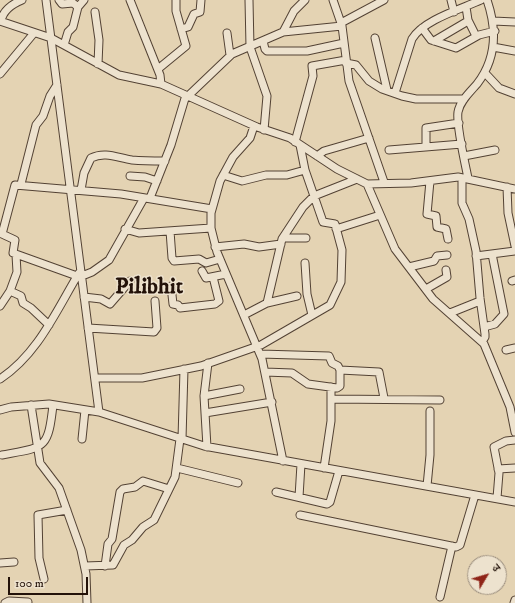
<!DOCTYPE html>
<meta charset="utf-8">
<style>
body{margin:0}
#map{position:relative;width:515px;height:603px;overflow:hidden;background:#e4d3b3;font-family:"IM FELL DW Pica","Noto Serif Devanagari",serif}
canvas{display:block}
.north{position:absolute;left:467px;top:555px;width:40px;height:40px;box-sizing:border-box;background:#ede2ce;border:1px solid #9c8f7f;border-radius:50%;rotate:52deg;font-size:11px;font-weight:700;line-height:16px;text-align:center;color:#231209}
.north::after{content:'';display:block;margin:auto;width:14px;height:18px;background:#8f2418;clip-path:polygon(50% 0,100% 100%,50% 72%,0 100%)}
.scale{position:absolute;left:8px;top:577px;width:80px;height:18px;box-sizing:border-box;border:2px solid #231209;border-top:0;padding-left:5px;font-size:12px;line-height:14px;white-space:nowrap;color:#231209;-webkit-text-stroke:3px #ede2ce;paint-order:stroke}
</style>
<div id="map">
<canvas width="515" height="603"></canvas>
<div class="north">उ</div>
<div class="scale">100 m</div>
</div>
<script>
const ctx = document.querySelector('canvas').getContext('2d');
ctx.lineJoin = 'round';
function trace(path, color, width, dash) {
  ctx.strokeStyle = color;
  ctx.lineWidth = width;
  ctx.lineCap = dash ? 'butt' : 'round';
  ctx.setLineDash(dash || []);
  ctx.stroke(path);
}
function label(font, color, halo, rows, align = 'center') {
  ctx.font = font + ' "IM FELL DW Pica",serif';
  ctx.lineWidth = 3;
  ctx.setLineDash([]);
  ctx.textBaseline = 'middle';
  ctx.strokeStyle = halo;
  ctx.fillStyle = color;
  for (const [text, x, y, turn = 0] of rows) {
    ctx.save();
    ctx.translate(x, y);
    ctx.rotate((+turn || 0) * Math.PI / 180);
    ctx.textAlign = isNaN(turn) ? turn : align;
    if (halo) ctx.strokeText(text, 0, 0);
    ctx.fillText(text, 0, 0);
    ctx.restore();
  }
}
const minor = new Path2D(`
 M46 0 99 412
 M59 0 62 4 73 3 78 7
 M130 0 160 75 161 84
 M249 0 250 47 267 96 264 130
 M333 0 342 26 349 81 384 182
 M451 0 454 12
 M466 7 468 20 476 36
 M95 12 99 40 98 64
 M0 21 51 38 119 75 161 84 257 127 290 138 337 169 367 184 411 183 458 177 515 189
 M1 21C3 11 12 4 22 0
 M493 21 515 22
 M341 23 384 0
 M422 28 431 40 456 48 479 35 495 31
 M181 29 188 27 194 14 200 12 201 0
 M283 32 294 11 305 0
 M227 33 230 55
 M375 38 387 90
 M263 41 265 49 267 51H307L344 43
 M434 41 468 21
 M64 45 68 32 73 27 78 7 84 0
 M493 47 515 51
 M346 63 356 65 369 81 382 89 402 96 416 99H464
 M158 69 186 46 176 11V0
 M485 73 499 88 515 94
 M0 74 34 33
 M395 93 412 39C423 20 461 9 481 0
 M188 96 232 54 283 32 342 26
 M254 126 250 138 233 157 220 181 211 213V228L217 252 262 359 283 461
 M295 142 313 76 312 66 346 60
 M426 146V128L459 123
 M389 150 462 144
 M317 156 324 151 369 138
 M464 156 495 150
 M223 175 242 181 266 175H287L305 170
 M130 176 145 177 157 181
 M462 178V203L469 219 476 251 480 298 485 334V337L482 342
 M468 178C465 163 456 125 458 112 460 101 470 92 477 84 497 58 497 29 487 0
 M430 181 427 214 436 216 437 227 446 229 448 239
 M21 184 36 125 43 116 50 96 57 85
 M367 184 395 249 433 299 484 344 510 407 515 432
 M507 187 508 213 515 246
 M81 190 84 173 91 158C105 151 118 158 132 160 143 161 154 161 165 161
 M150 198 171 145 186 95
 M125 229 139 233 211 228
 M336 229 380 215
 M170 231 172 258 174 261 199 259 206 263 220 259
 M283 238H306
 M215 247 244 244 259 247 281 244
 M476 256 515 251
 M305 263 307 294 312 315
 M409 267 434 261 437 256 447 255
 M202 271 206 278 226 274
 M77 276 13 253 15 240 2 234 15 185 121 194 212 209
 M82 276 92 272 109 260 144 198
 M512 281 515 280
 M171 286 173 304 178 305 180 308 215 304 219 301 213 277
 M426 289 447 277 446 270
 M10 291 21 296 23 303 31 308 49 325
 M84 297 101 299 110 304 130 281
 M267 303 297 296
 M0 306 10 291 17 272 16 255
 M450 313 480 301
 M244 315 267 303 282 239 303 207 314 196 357 179
 M484 327 495 324 504 314 492 254
 M88 328 154 332 157 328 155 301
 M506 350 515 348
 M260 354 329 356 332 363 338 366 340 370 379 372 384 398
 M265 372 292 373 308 384 337 388 340 386V370
 M95 378H142L201 366 261 345 330 305 341 282 342 250 335 224 323 222 305 170 300 145
 M0 379C38 354 56 311 79 273
 M204 396 240 389
 M331 399 440 400
 M31 405 40 463 59 488 81 550 86 574 87 603
 M0 410 11 407 49 404 99 412 204 446 515 502
 M205 413 272 402
 M82 439 85 410
 M182 439 184 369
 M207 447 204 396 208 363
 M2 455C45 447 48 450 53 405
 M177 468 238 483
 M324 468 331 421V387
 M498 469 515 468
 M427 486 430 455V411
 M276 492 327 504 330 502 339 471
 M299 497 301 464
 M497 498 499 473 494 447 506 441 515 440
 M300 515 456 547 460 545 475 495
 M0 563 14 562
 M85 566 113 565 124 545 132 540 143 527 154 520 175 477 180 439
 M105 566 108 544 112 539 120 492 123 489 135 487 143 481 169 489
 M44 579 39 558 38 515 67 510
 M440 597 452 546
 M5 603 9 601 28 602
 M514 603 515 600`);
const townNames = [
 ["Pilibhit",149,288]
];
trace(minor, '#534234', 9);
trace(minor, '#ede2ce', 7);
label('bold 23px', '#231209', '#ede2ce', townNames);
</script>
